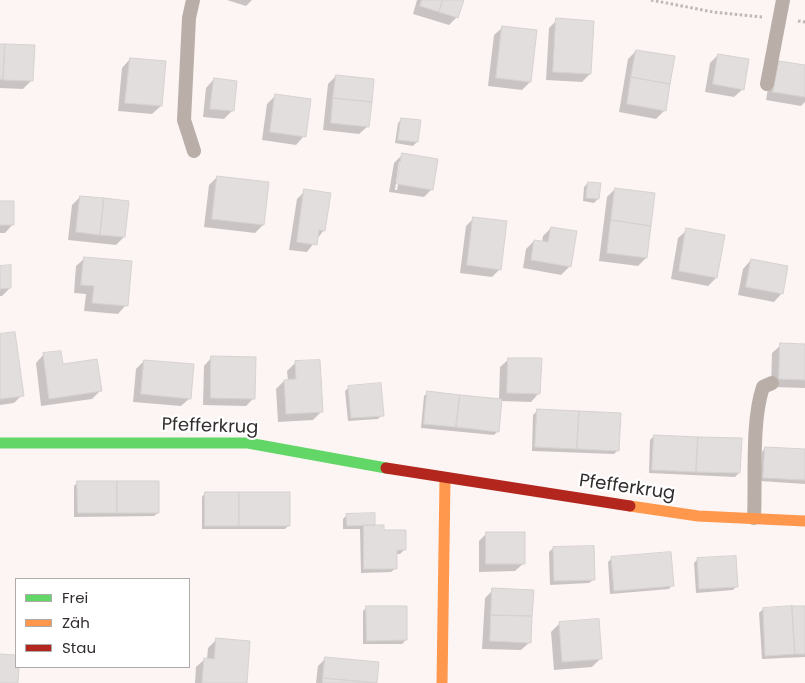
<!DOCTYPE html>
<meta charset="utf-8">
<style>
body{margin:0}
#map{position:relative;width:805px;height:683px;overflow:hidden;background:#fcf5f4;font-family:Poppins,sans-serif}
canvas{display:block}
.legend{position:absolute;left:15px;top:578px;width:175px;height:90px;box-sizing:border-box;background:#fff;border:1px solid #adabab;margin:0;padding:6px 9px;list-style:none;font-size:15px;color:#312d2c}
.legend li{display:flex;align-items:center;gap:10px;height:25px}
.legend b{width:25px;border:1px solid #adabab}
</style>
<div id="map">
<canvas width="805" height="683"></canvas>
<ul class="legend">
<li><b style="height:6px;background:#63d668"></b>Frei</li>
<li><b style="height:6px;background:#ff974d"></b>Zäh</li>
<li><b style="height:6px;background:#b3261e"></b>Stau</li>
</ul>
</div>
<script>
const ctx = document.querySelector('canvas').getContext('2d');
ctx.lineJoin = 'round';
function paint(path, color) {
  ctx.fillStyle = color;
  ctx.fill(path, 'evenodd');
}
function trace(path, color, width, dash) {
  ctx.strokeStyle = color;
  ctx.lineWidth = width;
  ctx.lineCap = dash ? 'butt' : 'round';
  ctx.setLineDash(dash || []);
  ctx.stroke(path);
}
function label(font, color, halo, rows, align = 'center') {
  ctx.font = font + ' Poppins,sans-serif';
  ctx.lineWidth = 4.5;
  ctx.setLineDash([]);
  ctx.textBaseline = 'middle';
  ctx.strokeStyle = halo;
  ctx.fillStyle = color;
  for (const [text, x, y, turn = 0] of rows) {
    ctx.save();
    ctx.translate(x, y);
    ctx.rotate((+turn || 0) * Math.PI / 180);
    ctx.textAlign = isNaN(turn) ? turn : align;
    if (halo) ctx.strokeText(text, 0, 0);
    ctx.fillText(text, 0, 0);
    ctx.restore();
  }
}
const shadow = new Path2D(`
 M227 0H252L246 6Z
 M417 0H462L457 17 449 25 413 14Z
 M557 20 590 74 582 82 546 80 549 28Z
 M503 27 530 82 522 90 488 86 494 35Z
 M0 45 31 81 23 89 0 88Z
 M636 51 665 110 656 119 619 112 628 59Z
 M718 55 743 89 734 97 705 92 710 63Z
 M130 59 161 106 152 114 118 111 122 68Z
 M779 62 805 67V102L801 106 766 100 771 70Z
 M336 76 368 126 359 134 323 130 328 84Z
 M214 79 232 111 224 119 203 117 206 88Z
 M275 96 304 136 296 145 262 140 267 104Z
 M402 119 417 142 413 146 395 143 398 123Z
 M403 154 432 189 424 197 389 192 394 163ZM399 162H402L397 190H395Z
 M217 177 263 225 255 233 204 227 209 185Z
 M588 183 598 199 594 203 583 201 584 187Z
 M615 189 646 258 638 266 599 261 607 197Z
 M305 191 324 230 307 252 289 250 297 199Z
 M80 197 124 237 116 245 68 240 72 205Z
 M0 202 13 224 5 233H0Z
 M474 218 500 269 492 277 460 273 466 226Z
 M551 228 570 266 561 275 523 268 526 249 534 241 542 242 543 236Z
 M687 230 716 278 708 286 671 279 678 238Z
 M85 258 126 305 118 314 84 311 86 294 74 293 76 266Z
 M751 260 782 293 774 302 738 295 743 269Z
 M0 267 10 288 2 296H0Z
 M0 335 22 395 14 403 0 405Z
 M781 345H805V388L771 387 772 353Z
 M44 354 62 365 100 391 92 399 41 406 36 363Z
 M212 357 254 398 246 406 203 405 204 366Z
 M509 359 539 393 531 402 501 401 498 431 494 435 421 428 424 396 428 392 499 400 500 367Z
 M144 361 190 398 181 406 133 402 136 369Z
 M296 362 321 412 313 420 278 422 276 389 284 381H288L287 371Z
 M349 387 382 415 378 419 348 421 345 391Z
 M537 411 618 450 614 454 532 451 533 415Z
 M654 436 739 473 735 477 649 473 650 440Z
 M765 448 805 450V484L760 481 762 452Z
 M78 482 158 513 154 516 74 517V486Z
 M205 493 289 525 285 529H202V497Z
 M347 515 383 531 404 550 400 554H395V569L391 572 361 573 360 529H343V519Z
 M487 533 524 563 515 571 479 572V541Z
 M553 548 593 580 589 583 550 585 549 552Z
 M612 558 672 585 669 589 610 594 608 562Z
 M698 559 736 587 733 590 696 593 694 563Z
 M493 590 530 642 521 650 482 649 485 598Z
 M367 607 406 640 402 644H363V611Z
 M805 607V657L762 659 759 613 763 609Z
 M559 624 600 659 592 667 554 670 551 632Z
 M217 639 246 683H195L196 667 205 659H207L208 648Z
 M326 658 375 683H316L318 666Z`);
const building = new Path2D(`
 M422 0H443L439 12 420 6Z
 M443 0H464L458 18 439 12Z
 M556 18 594 21 591 74 553 72Z
 M502 26 537 30 531 82 496 78Z
 M0 44H5L3 80 0 79Z
 M5 44 35 45 33 81 3 80Z
 M636 50 675 56 670 84 631 77Z
 M718 54 749 59 744 90 713 84Z
 M130 58 166 61 162 106 125 103Z
 M779 61 805 65V97L773 92Z
 M336 75 374 79 372 102 333 98Z
 M631 77 670 84 666 111 627 104Z
 M214 78 237 81 234 111 210 109Z
 M275 94 311 99 306 137 270 132Z
 M333 98 372 102 369 127 331 123Z
 M401 118 421 120 418 142 398 140Z
 M402 153 438 159 433 190 397 184Z
 M217 176 269 182 264 225 212 219Z
 M588 182 601 183 599 199 586 198Z
 M615 188 655 193 651 226 611 220Z
 M304 189 331 193 325 231 319 230 317 245 297 242Z
 M80 196 104 198 100 235 76 232Z
 M104 198 129 201 125 237 100 235Z
 M0 201H14V225H0Z
 M473 217 507 221 501 270 467 265Z
 M611 220 651 226 647 258 607 253Z
 M551 227 577 231 571 267 531 260 534 240 548 242Z
 M686 228 725 235 717 278 679 271Z
 M84 257 132 261 128 306 92 303 94 286 81 285Z
 M751 259 788 266 783 294 746 287Z
 M11 265V288L0 289V266Z
 M15 332 24 396 0 399V334Z
 M780 343 805 344V380L779 379Z
 M61 351 63 364 97 359 102 391 49 399 43 353Z
 M211 356 256 357 255 399 211 398Z
 M508 358H542L540 394 507 393Z
 M144 360 194 364 191 399 141 394Z
 M320 360 323 412 286 414 284 380 296 379 295 361Z
 M381 383 384 416 351 418 348 386Z
 M427 391 460 395 456 427 424 424Z
 M460 395 502 399 499 432 456 427Z
 M537 409 579 411 577 449 535 447Z
 M579 411 621 413 619 451 577 449Z
 M654 435 698 437 696 472 652 470Z
 M698 437 742 438 740 473 696 472Z
 M765 447 805 449V480L763 478Z
 M77 481H117V513H78Z
 M117 481H159V513H117Z
 M205 492H239V526H205Z
 M239 492H290V526H239Z
 M375 513V525L347 526 346 514Z
 M364 525H384V530H406V550H397V569H364Z
 M486 532H525V564H486Z
 M594 546 595 580 554 581 553 547Z
 M671 552 674 586 614 591 611 557Z
 M736 556 738 587 699 589 697 558Z
 M492 588 534 590 532 616 491 615Z
 M366 606H407V640L367 641Z
 M792 606H805V654H795Z
 M792 606 795 654 765 656 763 608Z
 M491 615 532 616 531 643 490 641Z
 M599 619 602 659 562 662 559 622Z
 M216 638 250 641 247 683H202L204 658 214 659Z
 M0 654 16 655V667H19L18 683H0Z
 M325 657 379 662 377 683 323 678Z
 M323 678 377 683H323Z`);
const path = new Path2D(`
 M651 0 713 12 762 17
 M798 21 805 22`);
const lane = new Path2D(`
 M193 0 189 18 184 120 194 151
 M767 84 783 0
 M754 518C756 481 751 422 763 387L772 383`);
const fast = new Path2D(`
 M0 443H248L386 468`);
const slow = new Path2D(`
 M630 506 698 516 805 521
 M442 683 445 479`);
const jam = new Path2D(`
 M386 468 630 506`);
const streetNames = [
 ["Pfefferkrug",210,427,2],
 ["Pfefferkrug",627,488,8]
];
paint(shadow, '#0003');
paint(building, '#e3dede');
trace(building, '#d7d2d2', 1);
trace(path, '#bfb7b3', 3, [2.5, 2.5]);
trace(lane, '#baafa8', 14);
trace(fast, '#63d668', 11);
trace(slow, '#ff974d', 11);
trace(jam, '#b3261e', 11);
label('18px', '#312d2c', '#fff', streetNames);
</script>
